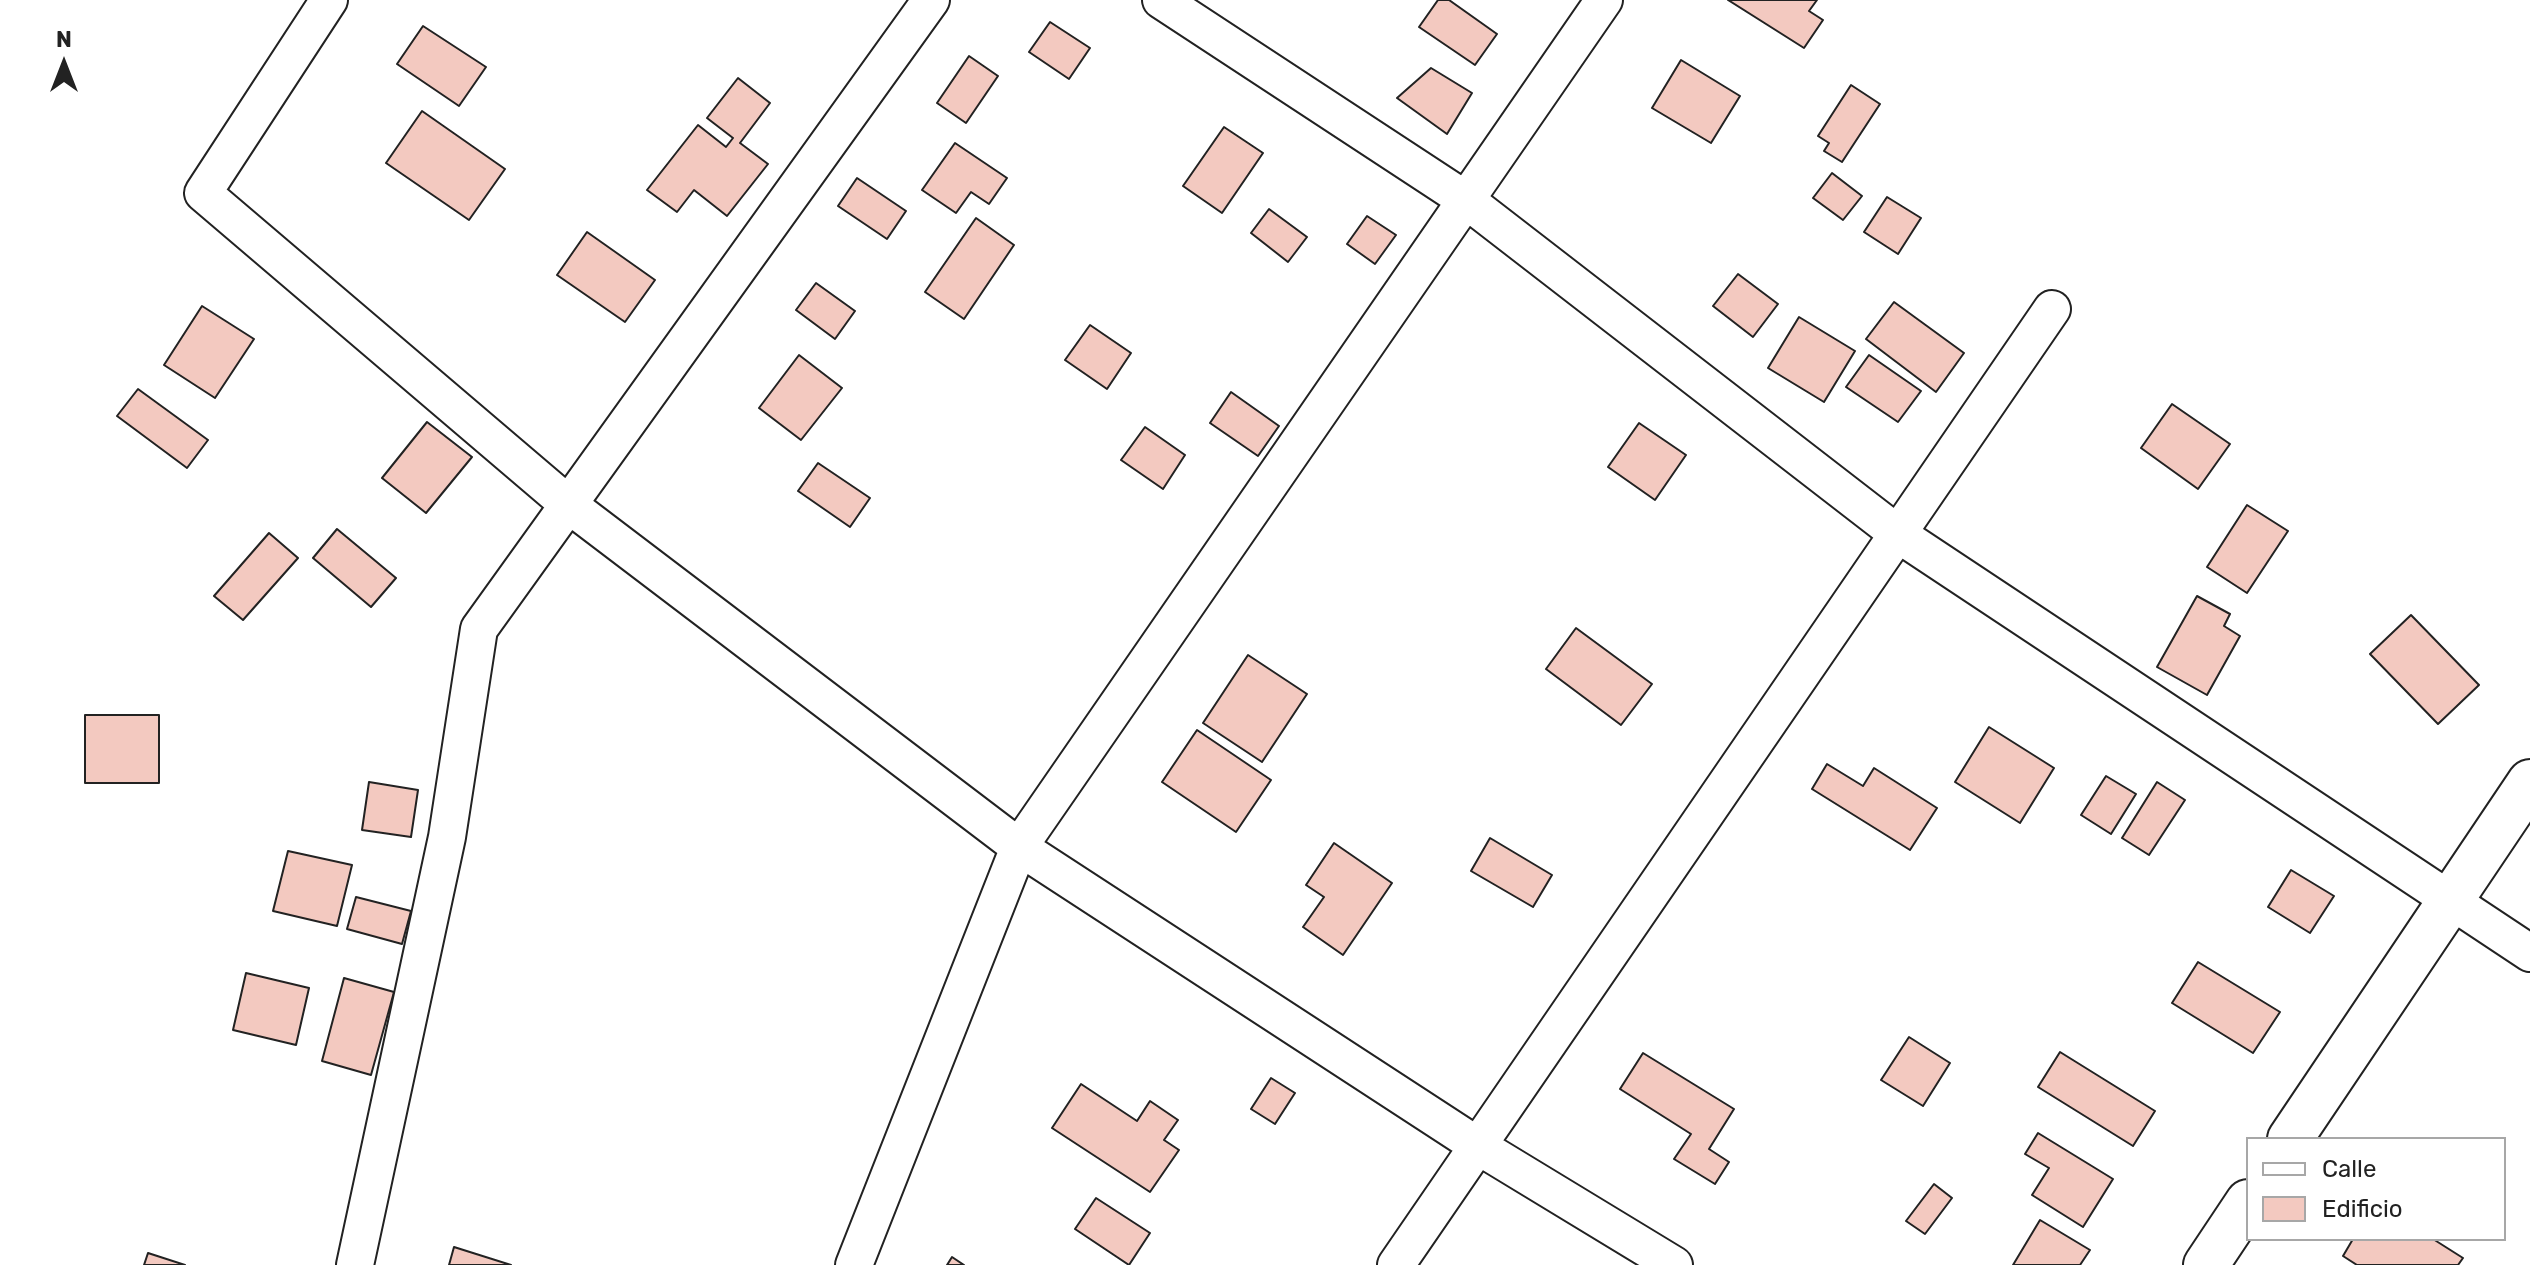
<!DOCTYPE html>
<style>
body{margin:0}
#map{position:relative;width:2530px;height:1265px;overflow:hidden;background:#fff;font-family:Rubik,sans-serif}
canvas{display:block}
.legend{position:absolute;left:2246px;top:1137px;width:260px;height:104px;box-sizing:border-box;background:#fff;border:2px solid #a7a7a7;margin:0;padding:10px 14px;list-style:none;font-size:24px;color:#222}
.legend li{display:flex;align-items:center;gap:16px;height:40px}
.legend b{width:40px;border:2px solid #a7a7a7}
.north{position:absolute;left:24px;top:24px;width:80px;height:80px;-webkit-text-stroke:6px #fff;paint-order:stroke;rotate:0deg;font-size:22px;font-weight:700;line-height:32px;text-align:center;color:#222}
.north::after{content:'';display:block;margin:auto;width:28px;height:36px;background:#222;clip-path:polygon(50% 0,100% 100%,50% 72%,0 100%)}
</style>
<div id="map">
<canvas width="2530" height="1265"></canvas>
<ul class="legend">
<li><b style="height:10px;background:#fff"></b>Calle</li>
<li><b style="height:22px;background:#f3c9c0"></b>Edificio</li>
</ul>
<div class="north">N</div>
</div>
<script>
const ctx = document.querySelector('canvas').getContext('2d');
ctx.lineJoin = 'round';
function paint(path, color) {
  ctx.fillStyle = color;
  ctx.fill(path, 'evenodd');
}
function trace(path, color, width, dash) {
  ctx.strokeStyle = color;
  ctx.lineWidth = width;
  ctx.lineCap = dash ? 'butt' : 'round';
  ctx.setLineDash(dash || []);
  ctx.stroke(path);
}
const building = new Path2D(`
 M1438 0H1449L1497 34 1475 65 1419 27Z
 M1728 0H1817L1809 11 1823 20 1804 48Z
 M1050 22 1090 48 1069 79 1029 52Z
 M423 26 486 67 459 106 397 64Z
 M969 56 998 76 966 123 937 103Z
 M1681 60 1740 96 1711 143 1652 108Z
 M1431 68 1472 93 1447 134 1397 98Z
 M738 78 770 103 740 143 768 164 727 216 694 190 677 212 647 190 698 125 726 147 733 138 707 118Z
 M1851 85 1880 104 1842 162 1824 151 1829 143 1818 136Z
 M422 111 505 169 469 220 386 163Z
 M1224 127 1263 153 1222 213 1183 186Z
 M955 143 1007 178 989 204 971 192 956 213 922 190Z
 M1832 173 1862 196 1843 220 1813 198Z
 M857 178 906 211 887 239 838 206Z
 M1887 197 1921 218 1898 254 1864 232Z
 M1269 209 1307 237 1288 262 1251 233Z
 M1367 216 1396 235 1375 264 1347 244Z
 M976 218 1014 245 964 319 925 292Z
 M587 232 655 280 625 322 557 275Z
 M1738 274 1778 304 1753 337 1713 306Z
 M816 283 855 311 835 339 796 310Z
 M1894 302 1964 353 1936 392 1866 339Z
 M202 306 254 339 215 398 164 365Z
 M1799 317 1855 351 1824 402 1768 368Z
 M1090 325 1131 353 1107 389 1065 360Z
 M799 355 842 388 801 440 759 408Z
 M1869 355 1921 391 1898 422 1846 387Z
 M138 389 208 440 187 468 117 416Z
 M1231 392 1279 426 1258 456 1210 423Z
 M2172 404 2230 444 2198 489 2141 448Z
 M427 422 472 457 426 513 382 478Z
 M1639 423 1686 455 1655 500 1608 467Z
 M1145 427 1185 455 1163 489 1121 460Z
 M818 463 870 498 850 527 798 491Z
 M2247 505 2288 531 2247 593 2207 567Z
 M337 529 396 578 371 607 313 558Z
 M269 533 298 558 243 620 214 596Z
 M2197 596 2230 614 2224 626 2240 636 2207 695 2157 667Z
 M2411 615 2479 685 2438 724 2370 654Z
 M1576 628 1652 684 1621 725 1546 669Z
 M1248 655 1307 694 1262 762 1203 723Z
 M85 715H159V783H85Z
 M1989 727 2054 768 2020 823 1955 782Z
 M1197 730 1271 780 1236 832 1162 782Z
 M1827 764 1863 786 1874 768 1937 808 1910 850 1812 789Z
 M2106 776 2136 794 2111 834 2081 815Z
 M369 782 418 790 411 837 362 830Z
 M2157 782 2185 800 2149 855 2122 838Z
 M1490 838 1552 875 1533 907 1471 871Z
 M1334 843 1392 883 1343 955 1303 927 1324 897 1306 885Z
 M288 851 352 865 337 926 273 911Z
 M2291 870 2334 896 2310 933 2268 907Z
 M356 897 411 911 402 944 347 929Z
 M2198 962 2280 1012 2253 1053 2172 1003Z
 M246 973 309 988 296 1045 233 1030Z
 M344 978 394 992 371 1075 322 1061Z
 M1909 1037 1950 1063 1923 1106 1881 1080Z
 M2060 1052 2155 1111 2133 1146 2038 1087Z
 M1643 1053 1734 1109 1709 1149 1729 1162 1715 1184 1674 1159 1691 1134 1620 1089Z
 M1271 1078 1295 1093 1275 1124 1251 1109Z
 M1081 1084 1137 1121 1150 1101 1178 1120 1164 1140 1179 1150 1150 1192 1052 1128Z
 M2038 1133 2113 1179 2083 1227 2032 1195 2049 1168 2025 1154Z
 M1934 1184 1952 1198 1925 1234 1906 1221Z
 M1096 1198 1150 1233 1129 1265 1075 1229Z
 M2040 1220 2090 1250 2080 1265H2013Z
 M2353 1239H2433L2463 1258 2458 1265H2357L2343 1256Z
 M454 1247 511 1265H449Z
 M148 1253 185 1265H144Z
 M952 1257 964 1265H947Z`);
const street = new Path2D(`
 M329 0 203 193 569 505 1019 847 1478 1146 1674 1265
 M1161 0 1466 200 1898 534 2530 953
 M355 1265 447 837 479 629 931 0
 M854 1265 1019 847 1604 0
 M1396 1265 2052 309`);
const secondary = new Path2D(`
 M2290 1139 2530 782
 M2206 1265 2248 1202`);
paint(building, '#f3c9c0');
trace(building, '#222', 2);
trace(street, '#222', 40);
trace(secondary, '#222', 48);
trace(street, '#fff', 36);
trace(secondary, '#fff', 44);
</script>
